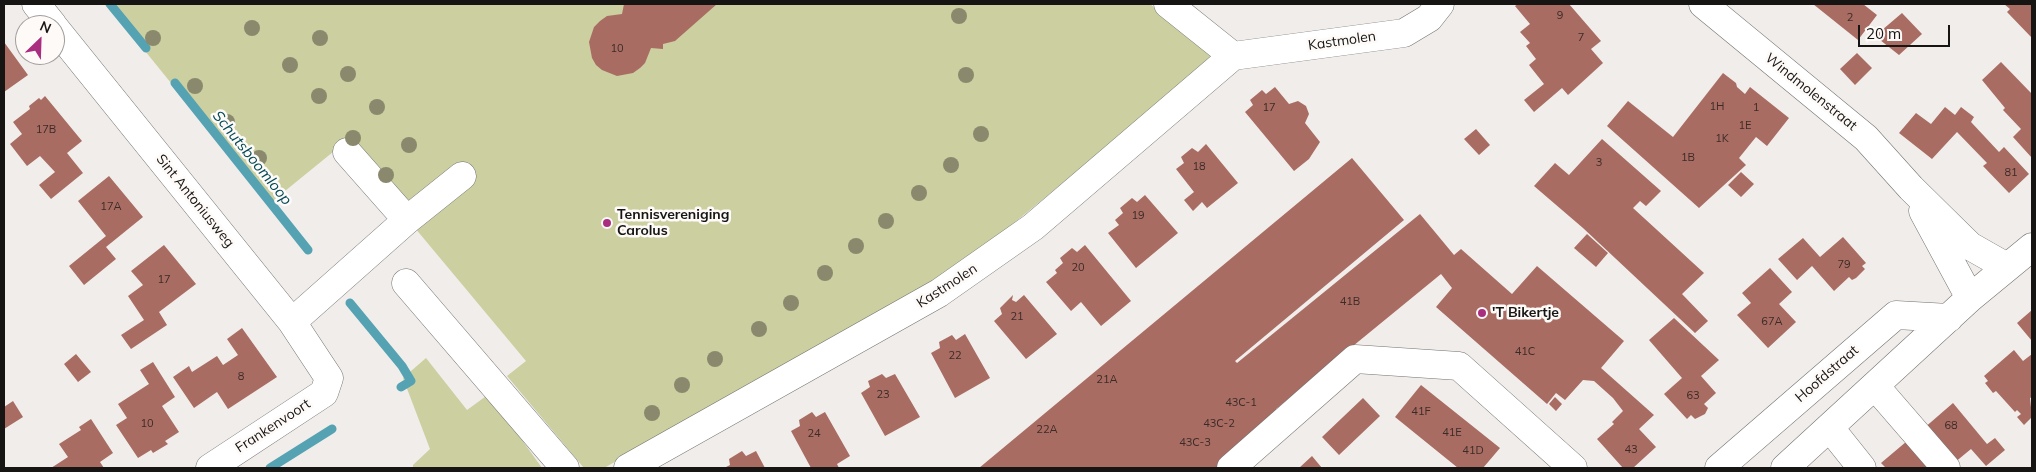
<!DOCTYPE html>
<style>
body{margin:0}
#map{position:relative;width:2036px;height:472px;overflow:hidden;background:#f0edeb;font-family:Mulish,sans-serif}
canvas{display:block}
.frame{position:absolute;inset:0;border:5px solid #161514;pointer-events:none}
.north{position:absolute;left:15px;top:15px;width:50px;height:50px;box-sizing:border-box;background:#fdfaf8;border:1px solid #a19e9d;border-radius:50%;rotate:24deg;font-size:14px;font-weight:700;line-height:20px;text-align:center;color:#161514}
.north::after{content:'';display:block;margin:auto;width:18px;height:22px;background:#aa2e80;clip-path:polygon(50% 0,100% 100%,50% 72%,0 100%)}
.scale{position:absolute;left:1858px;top:25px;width:92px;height:22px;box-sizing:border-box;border:2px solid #161514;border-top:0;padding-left:6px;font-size:15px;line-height:18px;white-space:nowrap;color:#161514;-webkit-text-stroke:4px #fdfaf8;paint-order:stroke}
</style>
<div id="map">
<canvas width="2036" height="472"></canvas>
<div class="frame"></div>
<div class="north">N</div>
<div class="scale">20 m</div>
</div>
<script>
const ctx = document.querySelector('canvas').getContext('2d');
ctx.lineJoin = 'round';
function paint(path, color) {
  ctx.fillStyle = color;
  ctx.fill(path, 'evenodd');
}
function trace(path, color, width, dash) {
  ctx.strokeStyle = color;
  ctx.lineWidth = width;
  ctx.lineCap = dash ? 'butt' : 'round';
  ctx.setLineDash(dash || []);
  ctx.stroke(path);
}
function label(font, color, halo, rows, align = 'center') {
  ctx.font = font + ' Mulish,sans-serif';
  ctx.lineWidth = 5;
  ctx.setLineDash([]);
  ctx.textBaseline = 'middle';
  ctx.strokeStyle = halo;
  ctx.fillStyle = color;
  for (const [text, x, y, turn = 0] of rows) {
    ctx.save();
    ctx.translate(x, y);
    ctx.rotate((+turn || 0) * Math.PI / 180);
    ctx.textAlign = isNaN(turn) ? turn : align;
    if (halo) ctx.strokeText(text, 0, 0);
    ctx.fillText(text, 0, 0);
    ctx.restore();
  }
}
const green = new Path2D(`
 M107 4H1150L1216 57 992 241 929 286 604 468H584L507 376 526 361 344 143 269 204Z
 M426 358 467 410 489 394 542 468H413V465L430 449 403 378Z`);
const stream = new Path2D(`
 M110 4 146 48
 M175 83 308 250
 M350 303 402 366 411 381 401 387
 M270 468 332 429`);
const building = new Path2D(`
 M624 4H717L675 41 663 44V49L651 48 645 63 640 68 633 73 617 76 602 70 596 65 592 58 589 42 594 27 600 21 607 16 622 14Z
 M1518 4H1569L1601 41 1591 49 1603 63 1568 95 1562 88 1534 112 1524 100 1544 84 1529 65 1536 59 1526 46 1530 43 1520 32 1530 24 1515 6Z
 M1813 4H1863L1877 15 1858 40Z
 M2004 4H2032V38L2007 12 2010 9Z
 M1902 13 1922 34 1899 55 1875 36Z
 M4 42 28 75 4 92Z
 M1857 53 1872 68 1855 85 1840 69Z
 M2001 62 2032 94V158L2013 137 2021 129 2003 110 2005 108 1982 80Z
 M1723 73 1736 83 1737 87 1745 94 1750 87 1789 118 1767 146 1756 137 1739 158 1746 165 1699 208 1607 126 1628 101 1673 137Z
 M1275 87 1289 104 1298 101 1306 106 1309 114 1305 123 1320 142 1309 159 1294 171 1245 112 1253 105 1250 100 1262 90 1266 94Z
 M45 96 82 141 67 153 83 173 51 199 39 185 55 172 40 156 27 166 10 144 22 134 13 122 30 109 29 106 39 98 41 100Z
 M1945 107 1955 115 1961 107 1974 117 1971 122 1999 152 2004 147 2029 174 2009 193 1983 166 1987 163 1957 132 1932 159 1899 133 1916 113 1931 124Z
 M1476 129 1490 145 1479 155 1464 139Z
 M1602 139 1661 191 1646 206 1640 201 1633 208 1704 273 1682 294 1708 321 1695 333 1583 228 1534 186 1555 163 1569 175Z
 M1206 144 1238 183 1207 208 1202 202 1193 211 1184 200 1194 192 1176 169 1184 163 1181 157 1192 148 1198 152Z
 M1352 158 1404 220 1235 361 1237 363 1420 214 1454 255 1461 249 1512 294 1537 266 1624 341 1601 368 1654 415 1639 429 1656 447 1633 468H1623L1597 439 1614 424 1612 422 1623 411 1613 398 1594 381 1583 380 1565 400 1556 393 1547 404 1436 307 1452 288 1441 274 1276 409 1280 415 1217 468H979Z
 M1741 172 1754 184 1741 197 1728 185Z
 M109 176 143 217 106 247 116 259 84 285 69 266 106 236 78 201Z
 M1145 195 1178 233 1136 268 1108 233 1119 225 1115 220 1123 213 1120 208 1132 198 1137 202Z
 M1587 234 1608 253 1596 267 1574 248Z
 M1843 237 1866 263 1862 266 1865 269 1856 278 1852 280 1849 277 1834 291 1812 266 1797 280 1778 259 1803 238 1820 257Z
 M164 245 196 284 159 312 167 325 131 349 121 335 144 320 128 296 143 285 131 271Z
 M1085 245 1131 301 1101 326 1081 302 1071 311 1046 282 1057 273 1055 270 1063 263 1060 258 1072 248 1077 252Z
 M1770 268 1792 292 1779 304 1796 322 1768 348 1737 315 1751 303 1742 293Z
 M1013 295 1012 300 1016 302 1024 295 1057 334 1026 359 994 321 1002 314 1000 308Z
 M2032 310V341L2017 323Z
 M1674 318 1719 360 1701 376 1716 393 1704 404 1708 408 1705 414 1695 419 1691 415 1687 419 1664 394 1682 378 1649 340Z
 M242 328 277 377 228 409 217 392 194 408 173 377 189 366 192 372 217 356 223 365 238 355 227 339Z
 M965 334 990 378 955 398 931 353 940 348 939 342 952 335 956 340Z
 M2014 350 2023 361 2032 354V397L2030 398 2032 417 2024 425 2017 417 2021 414 2017 410 2015 412 1996 391 1993 393 1985 383 1988 381 1984 376Z
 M76 354 91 372 78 382 64 364Z
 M153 362 175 397 162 406 179 432 165 441 168 444 153 453 151 450 138 458 116 425 127 418 118 404 149 384 140 370Z
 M882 374 886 378 895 374 920 417 885 436 861 393 870 387 868 381Z
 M1421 385 1500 448 1483 468H1458L1395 417Z
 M1555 397 1562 404 1556 411 1549 404Z
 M1363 398 1380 416 1339 455 1322 437Z
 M13 401 23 417 4 429V407Z
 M1953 403 1987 444 1995 438 2005 450 1986 466 1971 449 1954 463 1923 429Z
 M812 412 816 417 825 412 850 456 837 464 839 468H811L791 431 800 426 799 420Z
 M91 419 113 453 100 462 104 468H51L68 457 59 444 81 430 79 427Z
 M1913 436 1940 468H1886L1881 463Z
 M742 451 746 456 756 451 765 468H724L730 465 729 459Z
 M1312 456 1322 468H1299Z`);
const minor = new Path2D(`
 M36 4 53 25
 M1168 4 1233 56
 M1703 4 1866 138 1911 188 1970 246 2007 267
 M55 28 292 322 329 378 324 393 210 468
 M347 152 407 220
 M1923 211 1970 298
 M406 283 565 468
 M292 322 407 220 462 176
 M1875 386 1946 468
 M1830 428 1862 468
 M628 468 939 293 1033 227 1233 56 1404 33 1429 18 1440 4
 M1231 468 1355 359 1459 366 1573 468
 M1719 468 1896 315 1949 318
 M1785 468 1970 298 2032 247`);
const trees = [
 [959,16],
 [252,28],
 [153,38],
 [320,38],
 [290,65],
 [348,74],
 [966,75],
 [195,86],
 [319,96],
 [377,107],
 [227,122],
 [981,134],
 [353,138],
 [409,145],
 [259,158],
 [951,165],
 [386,175],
 [919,193],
 [886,221],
 [856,246],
 [825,273],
 [791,303],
 [759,329],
 [715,359],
 [682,385],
 [652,413]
];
const markers = [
 [607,223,5,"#aa2e80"],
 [1482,313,5,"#aa2e80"]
];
const numberNames = [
 ["9",1560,16],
 ["2",1850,18],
 ["7",1581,38],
 ["10",617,49],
 ["1H",1717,107],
 ["17",1269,108],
 ["1",1756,108],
 ["1E",1745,126],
 ["17B",46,130],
 ["1K",1722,139],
 ["1B",1688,158],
 ["3",1599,163],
 ["18",1199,167],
 ["81",2011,173],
 ["17A",111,207],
 ["19",1138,216],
 ["79",1844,265],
 ["20",1078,268],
 ["17",164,280],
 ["41B",1350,302],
 ["21",1017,317],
 ["67A",1772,322],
 ["41C",1525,352],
 ["22",955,356],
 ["8",241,377],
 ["21A",1107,380],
 ["23",883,395],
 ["63",1693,396],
 ["43C-1",1241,403],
 ["41F",1421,412],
 ["10",147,424],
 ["43C-2",1219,424],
 ["68",1951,426],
 ["22A",1047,430],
 ["41E",1452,433],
 ["24",814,434],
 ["43C-3",1195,443],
 ["43",1631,450],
 ["41D",1473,451]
];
const streetNames = [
 ["Kastmolen",1342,41,-8],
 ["Windmolenstraat",1811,92,39],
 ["Sint Antoniusweg",195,201,51],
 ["Kastmolen",947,286,-33],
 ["Hoofdstraat",1827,374,-41],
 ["Frankenvoort",273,426,-33]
];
const poiNames = [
 ["Tennisvereniging",617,215],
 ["Carolus",617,231],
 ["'T Bikertje",1492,313]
];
const waterNames = [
 ["Schutsboomloop",252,158,51]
];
paint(green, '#cccf9f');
trace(stream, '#55a2b3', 9);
paint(building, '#a96c62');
trace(minor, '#74716f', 29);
trace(minor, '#fff', 28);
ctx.fillStyle = '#8a896d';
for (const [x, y] of trees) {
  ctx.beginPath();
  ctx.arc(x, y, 8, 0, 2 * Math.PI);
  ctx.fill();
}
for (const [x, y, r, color] of markers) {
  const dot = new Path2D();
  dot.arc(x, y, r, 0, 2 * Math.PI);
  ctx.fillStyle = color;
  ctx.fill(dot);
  trace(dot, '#fdfaf8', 2);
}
label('11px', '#3b2b28', null, numberNames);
label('14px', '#161514', '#fdfaf8', streetNames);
label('bold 14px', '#161514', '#fdfaf8', poiNames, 'left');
label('italic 15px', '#004956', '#fdfaf8', waterNames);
</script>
